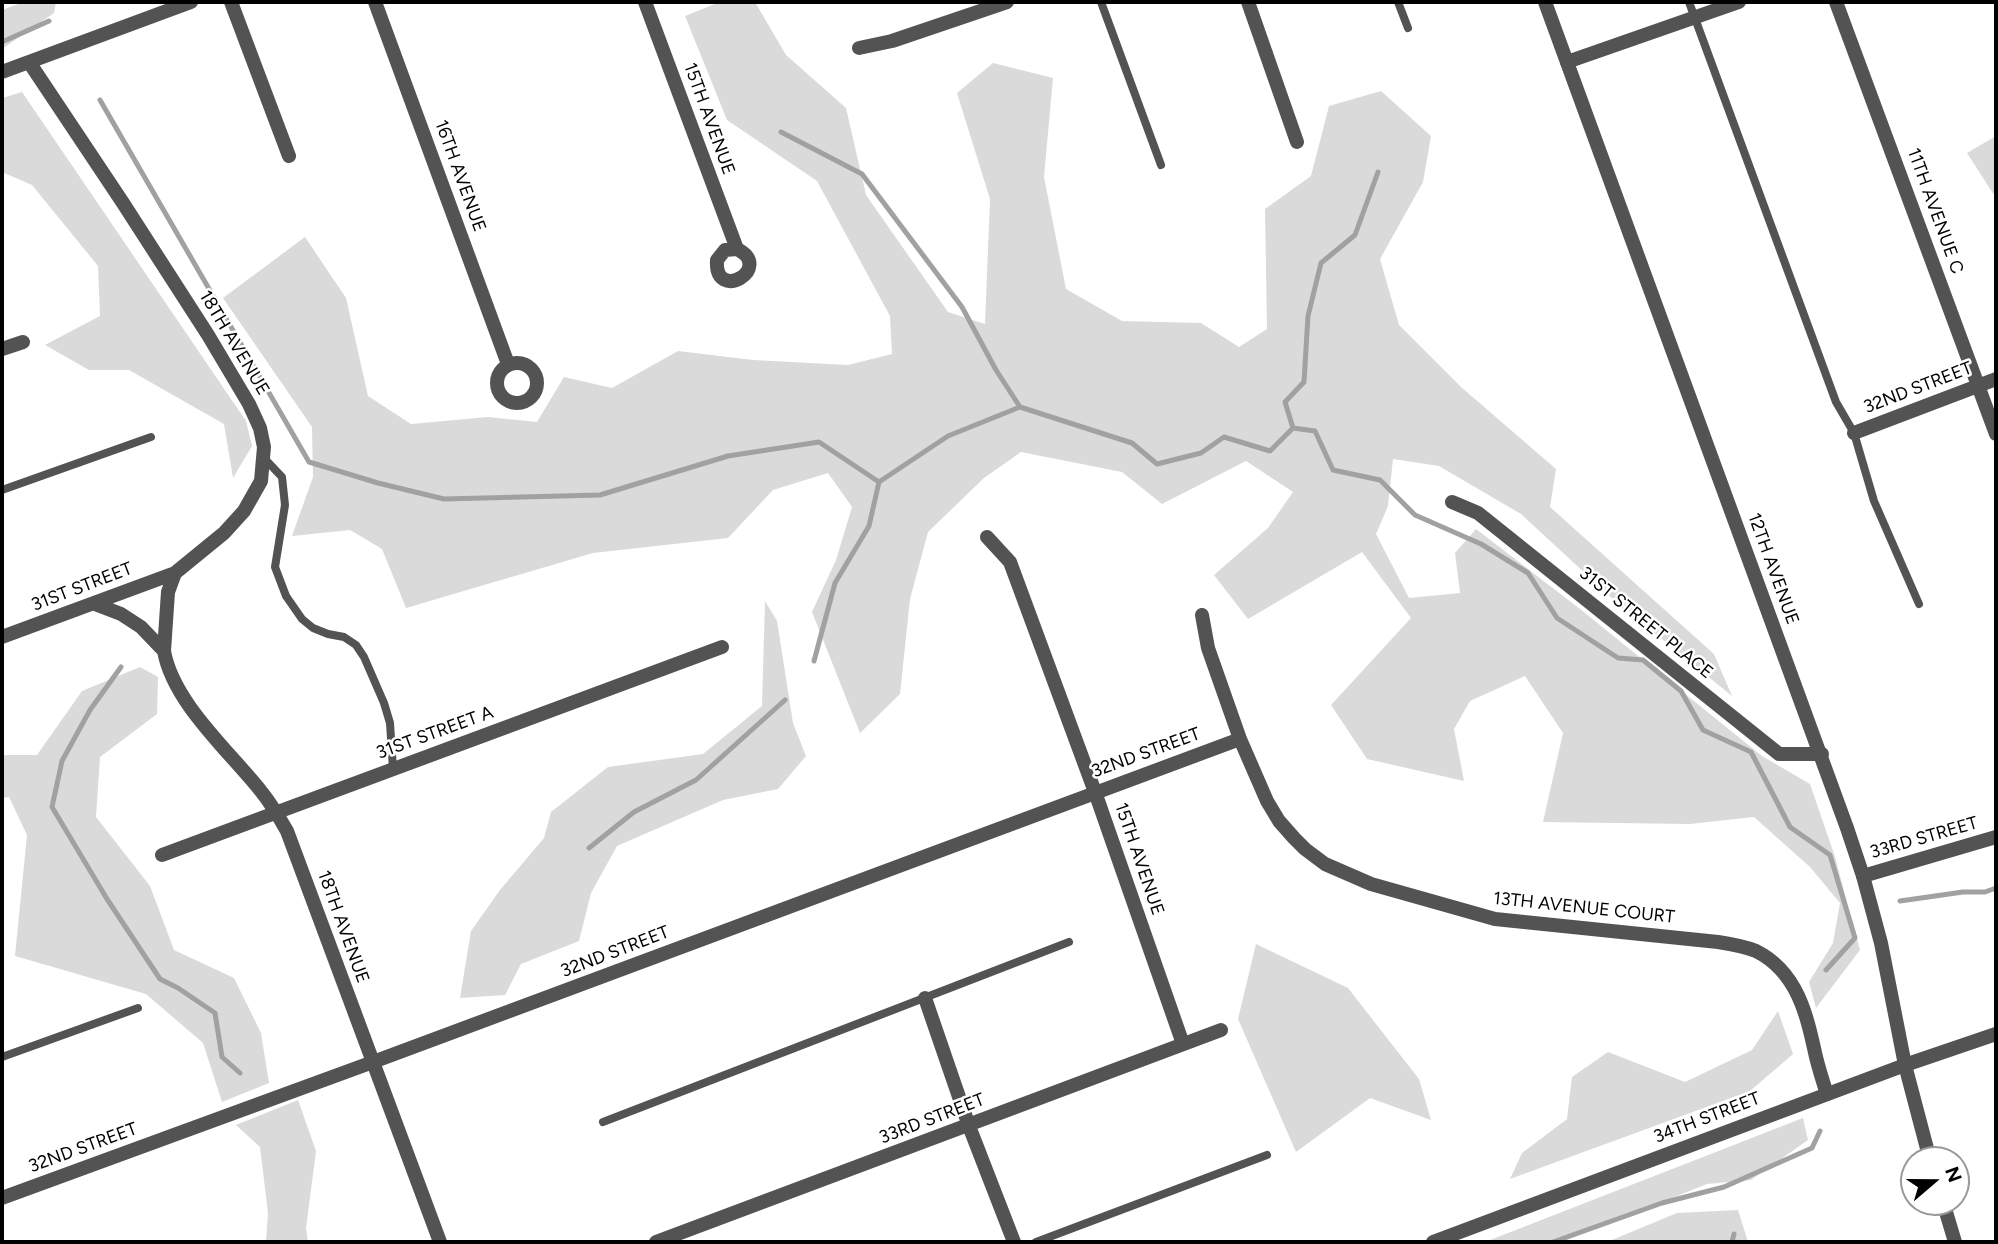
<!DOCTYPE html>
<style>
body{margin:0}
#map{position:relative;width:1998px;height:1244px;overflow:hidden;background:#fff;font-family:Figtree,sans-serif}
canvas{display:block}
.frame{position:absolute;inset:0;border:4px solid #000;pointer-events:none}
.north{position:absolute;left:1900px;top:1146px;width:70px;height:70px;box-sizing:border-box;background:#fff;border:2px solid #999;border-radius:50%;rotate:70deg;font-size:19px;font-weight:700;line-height:28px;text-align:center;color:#000}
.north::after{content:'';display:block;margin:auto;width:24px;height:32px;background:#000;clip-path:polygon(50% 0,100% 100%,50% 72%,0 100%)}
</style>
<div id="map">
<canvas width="1998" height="1244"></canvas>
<div class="frame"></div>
<div class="north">N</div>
</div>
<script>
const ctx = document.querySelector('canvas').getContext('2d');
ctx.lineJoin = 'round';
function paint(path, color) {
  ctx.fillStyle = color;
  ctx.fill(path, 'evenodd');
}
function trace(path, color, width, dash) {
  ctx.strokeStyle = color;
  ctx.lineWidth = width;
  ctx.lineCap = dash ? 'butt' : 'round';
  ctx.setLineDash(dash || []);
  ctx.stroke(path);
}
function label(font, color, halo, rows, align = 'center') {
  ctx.font = font + ' Figtree,sans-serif';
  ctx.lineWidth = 5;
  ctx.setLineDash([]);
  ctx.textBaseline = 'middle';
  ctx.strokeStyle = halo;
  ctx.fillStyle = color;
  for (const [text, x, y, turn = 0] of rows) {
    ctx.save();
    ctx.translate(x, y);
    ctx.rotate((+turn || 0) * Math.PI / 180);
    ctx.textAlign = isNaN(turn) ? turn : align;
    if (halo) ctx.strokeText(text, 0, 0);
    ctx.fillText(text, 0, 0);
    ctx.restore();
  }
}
const green = new Path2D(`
 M24 2H56L54 13 2 49V10Z
 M720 2H755L786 55 846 108 866 195 948 312 985 324 990 199 957 93 993 63 1053 78 1044 177 1066 289 1122 321 1201 323 1239 347 1267 329 1265 209 1311 176 1329 106 1381 91 1431 136 1423 182 1380 259 1399 325 1461 387 1556 469 1550 507 1714 654 1732 696 1614 600 1521 514 1439 466 1393 459 1388 506 1376 534 1409 598 1460 593 1455 553 1476 529 1580 609 1762 756 1810 784 1835 857 1860 950 1816 1008 1809 982 1833 943 1840 903 1810 867 1754 817 1690 824 1543 822 1563 733 1525 676 1470 701 1454 729 1464 781 1367 759 1331 705 1411 618 1362 552 1248 619 1214 575 1268 528 1293 492 1246 461 1162 504 1122 472 1021 452 984 478 928 532 910 599 900 694 860 733 812 612 836 560 852 507 828 473 773 490 728 538 593 553 406 608 382 549 350 530 292 536 313 477 312 427 223 298 305 237 346 298 368 396 411 424 488 417 537 422 564 377 612 388 678 351 753 360 848 365 892 354 890 316 817 181 727 120 685 16Z
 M22 92 246 421 252 446 233 478 224 424 129 370H89L45 345 100 316 98 266 32 185 2 172V98Z
 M1996 136V198L1967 153Z
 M765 601 777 621 793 723 806 756 778 789 723 800 617 846 591 893 579 941 521 964 505 995 460 998 471 931 500 890 544 838 551 812 608 767 703 754 762 706Z
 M140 667 158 677 157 714 100 757 96 817 150 886 174 950 234 978 261 1033 269 1083 222 1102 203 1043 146 994 15 956 27 835 9 797 2 798V755H37L82 691Z
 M1256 944 1348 988 1419 1079 1431 1120 1370 1098 1296 1152 1238 1019Z
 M1778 1011 1793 1054 1750 1091 1510 1179 1522 1153 1567 1119 1572 1077 1608 1052 1685 1082 1752 1050Z
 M298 1100 316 1151 306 1228 308 1242H266L268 1213 260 1147 236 1125Z
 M1803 1118 1808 1140 1751 1180 1707 1184 1561 1242H1485Z
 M1738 1210 1748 1242H1607L1677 1213Z`);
const stream = new Path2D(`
 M2 42 49 21
 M100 100 309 462 378 483 444 499 600 495 728 456 819 442 879 482 948 436 1020 407 1132 443 1157 464 1201 453 1224 437 1270 451 1293 428 1315 431 1333 470 1380 480 1415 515 1481 544 1528 573 1557 618 1618 658 1643 660 1681 691 1703 730 1751 752 1790 827 1830 855 1855 938 1826 970
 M781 132 862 174 962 307 996 370 1020 407
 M1293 428 1285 402 1304 382 1308 316 1321 263 1355 235 1378 172
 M814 661 835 583 869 526 879 482
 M121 667 90 710 62 761 52 807 107 899 160 979 178 988 215 1013 222 1057 240 1073
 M589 848 634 812 696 780 785 700
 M1900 901 1963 892H1985L1996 888
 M1553 1242 1662 1203 1724 1187 1812 1148 1820 1131
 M1732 1242 1734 1234`);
const service = new Path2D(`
 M1101 2 1161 165
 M1398 2 1408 28
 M1689 2 1836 402 1854 433 1874 501 1919 604
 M264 458 282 477 285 505 275 567 286 596 302 619 313 628 328 634 344 637 356 645 364 657 384 703 390 723 393 769
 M2 490 151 437
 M2 1057 138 1008
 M603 1122 1069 942
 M1036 1242 1267 1155`);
const minor = new Path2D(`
 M231 2 289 156
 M375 2 508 364
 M645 2 737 249C775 268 714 304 717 260L725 250 737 249
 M1248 2 1297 142
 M1836 2 1996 434
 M859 48 892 41 1007 2
 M29 62 123 203 208 335 249 404 260 428 264 447 261 481 244 511 224 533 175 573 168 592 164 651C173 702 228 750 260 790 270 802 279 817 287 831L440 1242
 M1567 62 1739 2
 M2 72 191 2
 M2 349 23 342
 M497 383a20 20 0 1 1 40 0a20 20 0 1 1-40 0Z
 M1854 433 1996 379
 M1452 502 1478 513 1779 754H1822
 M987 537 1010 562 1095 792 1183 1044
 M95 604 121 614 141 627 164 651
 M1202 615 1208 648 1240 739 1267 801 1279 821 1294 838 1305 849 1325 864 1371 884 1495 919 1718 942C1731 944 1744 946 1756 951 1798 972 1807 1016 1816 1057 1819 1069 1823 1082 1827 1094
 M2 637 175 573
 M162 855 722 647
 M1863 876 1996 837
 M925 998 969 1126 1014 1242
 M2 1198 373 1062 1240 739
 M656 1242 1221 1030`);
const tertiary = new Path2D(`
 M1545 2 1847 828 1863 876 1881 943 1905 1065 1930 1160
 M1943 1202 1955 1242
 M1433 1242 1905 1065 1996 1034`);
const streetNames = [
 ["15TH AVENUE",709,119,70],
 ["16TH AVENUE",460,176,70],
 ["11TH AVENUE C",1935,211,70],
 ["18TH AVENUE",234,343,59],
 ["32ND STREET",1918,388,-21],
 ["12TH AVENUE",1773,569,70],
 ["31ST STREET",82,587,-21],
 ["31ST STREET PLACE",1646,623,39],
 ["31ST STREET A",435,733,-20],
 ["32ND STREET",1146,753,-20],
 ["33RD STREET",1924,838,-16],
 ["15TH AVENUE",1139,859,71],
 ["13TH AVENUE COURT",1584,908,6],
 ["18TH AVENUE",343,927,70],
 ["32ND STREET",615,952,-21],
 ["34TH STREET",1707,1118,-21],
 ["33RD STREET",932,1119,-21],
 ["32ND STREET",83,1148,-20]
];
paint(green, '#dadada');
trace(stream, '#a1a1a1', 5);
trace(service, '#535353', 8);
trace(minor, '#535353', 14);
trace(tertiary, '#535353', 14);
label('18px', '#000', '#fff', streetNames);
</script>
